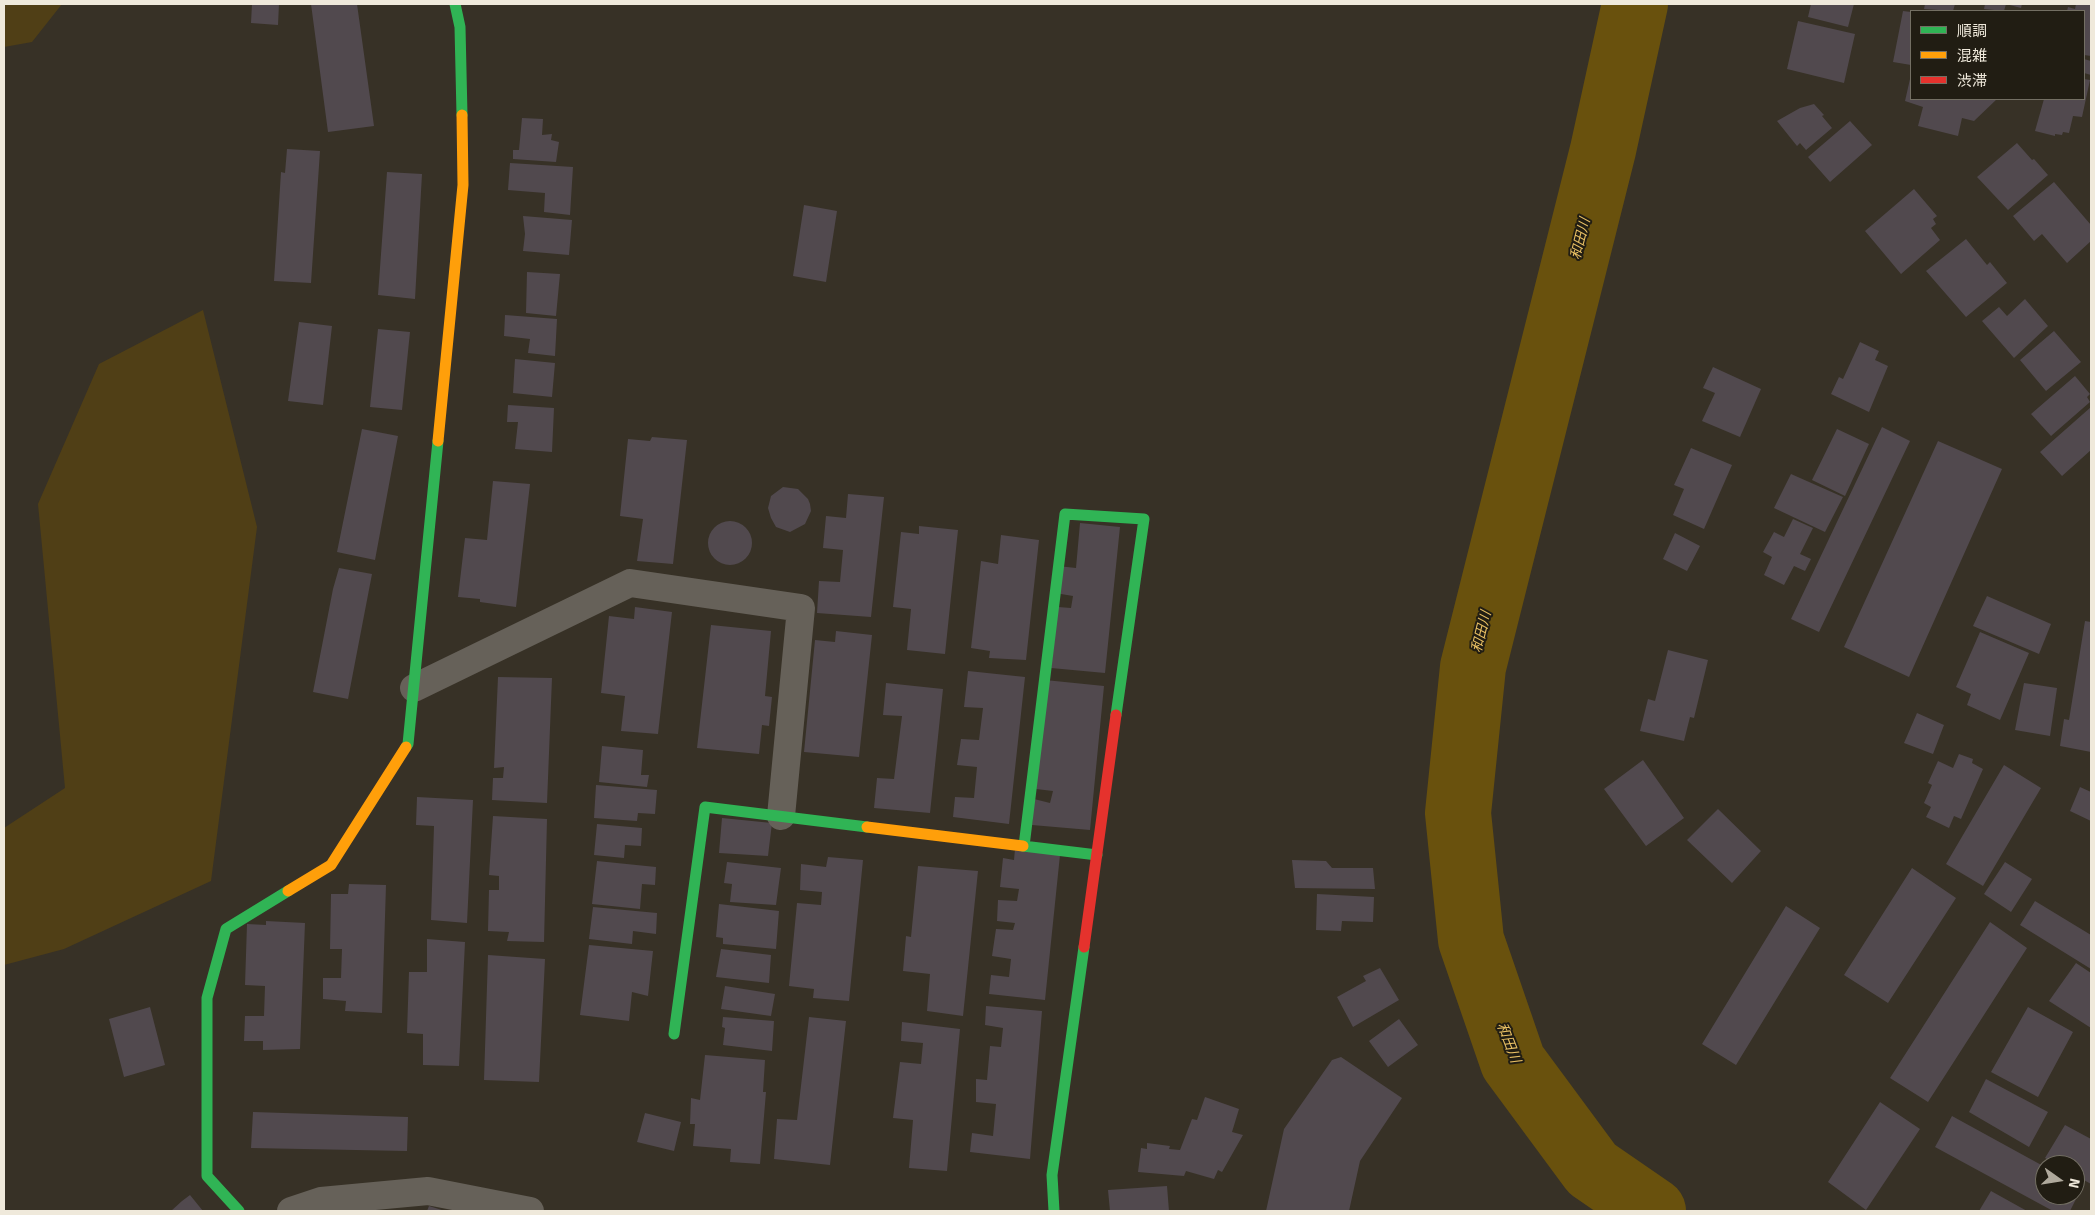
<!DOCTYPE html>
<meta charset="utf-8">
<style>
body{margin:0}
#map{position:relative;width:2095px;height:1215px;overflow:hidden;background:#373126;font-family:Signika,"Noto Sans JP",sans-serif}
canvas{display:block}
.frame{position:absolute;inset:0;border:5px solid #efe9db;pointer-events:none}
.legend{position:absolute;left:1910px;top:10px;width:175px;height:90px;box-sizing:border-box;background:#211d13;border:1px solid #736f63;margin:0;padding:6px 9px;list-style:none;font-size:15px;color:#efe9db}
.legend li{display:flex;align-items:center;gap:10px;height:25px}
.legend b{width:25px;border:1px solid #736f63}
.north{position:absolute;left:2035px;top:1155px;width:50px;height:50px;box-sizing:border-box;background:#211d13;border:1px solid #736f63;border-radius:50%;rotate:103deg;font-size:14px;font-weight:700;line-height:20px;text-align:center;color:#efe9db}
.north::after{content:'';display:block;margin:auto;width:18px;height:22px;background:#afa99c;clip-path:polygon(50% 0,100% 100%,50% 72%,0 100%)}
</style>
<div id="map">
<canvas width="2095" height="1215"></canvas>
<div class="frame"></div>
<ul class="legend">
<li><b style="height:6px;background:#30b455"></b>順調</li>
<li><b style="height:6px;background:#ff9f0a"></b>混雑</li>
<li><b style="height:6px;background:#e5322d"></b>渋滞</li>
</ul>
<div class="north">N</div>
</div>
<script>
const ctx = document.querySelector('canvas').getContext('2d');
ctx.lineJoin = 'round';
function paint(path, color) {
  ctx.fillStyle = color;
  ctx.fill(path, 'evenodd');
}
function trace(path, color, width, dash) {
  ctx.strokeStyle = color;
  ctx.lineWidth = width;
  ctx.lineCap = dash ? 'butt' : 'round';
  ctx.setLineDash(dash || []);
  ctx.stroke(path);
}
function label(font, color, halo, rows, align = 'center') {
  ctx.font = font + ' Signika,"Noto Sans JP",sans-serif';
  ctx.lineWidth = 4;
  ctx.setLineDash([]);
  ctx.textBaseline = 'middle';
  ctx.strokeStyle = halo;
  ctx.fillStyle = color;
  for (const [text, x, y, turn = 0] of rows) {
    ctx.save();
    ctx.translate(x, y);
    ctx.rotate((+turn || 0) * Math.PI / 180);
    ctx.textAlign = isNaN(turn) ? turn : align;
    if (halo) ctx.strokeText(text, 0, 0);
    ctx.fillText(text, 0, 0);
    ctx.restore();
  }
}
const green = new Path2D(`
 M4 4H62L32 42 4 47Z
 M203 310 257 527 211 881 64 949 4 965V828L65 788 38 504 99 364Z`);
const river = new Path2D(`
 M1635 4 1603 150 1473 667 1458 813 1471 940 1513 1062 1592 1169 1653 1211`);
const building = new Path2D(`
 M252 4H279L278 25 251 23Z
 M311 4H357L374 126 328 132Z
 M1811 4H1854L1848 27 1808 17Z
 M1925 4H1955L1953 11 1924 9Z
 M1985 4H2006L2004 11 1984 9Z
 M2006 4H2022L2021 8Z
 M2076 4H2091V56L2084 55V11H2067L2068 7 2075 9Z
 M1903 11 1911 12V65L1893 62Z
 M1798 21 1855 34 1844 83 1787 69Z
 M2084 59 2091 61V75L2084 73Z
 M1910 79 1911 99H1997L1974 121 1962 118 1958 136 1918 126 1923 107 1905 101Z
 M2084 79 2090 80 2082 117 2073 116 2069 133 2063 132 2062 135 2055 134V136L2035 131 2044 99H2084Z
 M1814 104 1824 115 1822 116 1832 128 1806 150 1800 143 1797 146 1777 121 1800 108Z
 M522 118 543 119 542 135 552 134 551 140 559 142 556 162 513 159V150H519Z
 M1850 121 1872 145 1830 182 1808 157Z
 M2017 143 2032 160 2034 159 2048 175 2008 210 1977 177Z
 M287 149 320 151 311 283 274 281 281 172 285 173Z
 M510 163 573 167 570 215 544 212 545 193 508 190Z
 M387 172 422 174 415 299 378 295Z
 M2054 182 2091 225V241L2067 263 2042 234 2034 241 2013 216Z
 M1914 189 1937 216 1933 219 1936 224 1931 228 1940 240 1901 274 1865 231Z
 M804 205 837 211 826 282 793 276Z
 M523 216 572 220 569 255 523 251 525 234Z
 M1966 239 1987 265 1990 262 2007 283 1966 317 1926 271Z
 M527 272 560 274 556 316 526 313Z
 M2025 299 2048 326 2014 358 1982 321 1999 307 2007 316Z
 M505 315 557 319 555 356 528 353 530 339 504 336Z
 M299 322 332 326 323 405 288 401Z
 M378 329 410 332 402 410 370 407Z
 M2054 331 2081 362 2046 391 2020 360Z
 M1860 342 1879 351 1875 360 1888 366 1869 412 1831 394 1839 377 1843 379Z
 M515 359 555 363 552 397 513 393Z
 M1713 367 1761 389 1740 437 1702 421 1715 393 1703 388Z
 M2075 376 2090 394 2087 397 2090 402 2051 436 2031 414Z
 M508 405 554 408 552 452 515 449 518 422H507Z
 M2091 407V450L2062 476 2040 452Z
 M1882 427 1910 441 1819 632 1791 619Z
 M362 429 398 436 375 560 337 552Z
 M1837 429 1869 444 1845 496 1812 480Z
 M652 437 687 440 673 564 637 561 643 519 620 516 628 439 650 441Z
 M1938 441 2002 469 1909 677 1844 647Z
 M1691 448 1732 465 1704 529 1673 515 1684 489 1674 485Z
 M1791 474 1843 497 1825 532 1774 508Z
 M493 481 530 484 516 607 480 602V599L458 597 465 538 487 540Z
 M783 487 798 489 808 499 810 504 811 511 805 524 790 532 776 527 771 518 768 508 771 496Z
 M848 494 884 497 871 617 817 613 819 581 840 582 843 550 823 548 826 516 846 518Z
 M1793 519 1813 528 1800 554 1811 559 1805 571 1794 566 1784 585 1764 575 1772 557 1763 552 1774 532 1784 537Z
 M708 543a22 22 0 1 1 44 0a22 22 0 1 1-44 0Z
 M1080 523 1120 527 1105 673 1051 668 1058 607 1071 608 1073 596 1055 593 1058 566 1076 568Z
 M919 526 958 530 945 654 907 650 911 609 893 607 901 532 919 534Z
 M1675 533 1700 546 1687 571 1663 559Z
 M1001 535 1039 540 1026 660 989 658 990 651 971 648 981 561 998 564Z
 M339 568 372 574 348 699 313 692 333 589Z
 M1987 596 2051 624 2039 654 1973 626Z
 M635 607 672 612 658 734 621 731 625 696 601 693 609 616 634 619Z
 M2085 621 2091 622V752L2060 746 2064 719 2069 720Z
 M711 625 771 631 765 696 772 697 769 726 762 725 759 754 697 748Z
 M836 631 872 635 859 757 804 752 815 640 835 642Z
 M1980 632 2029 653 2000 720 1967 705 1971 694 1956 687Z
 M1668 650 1708 660 1694 718 1690 717 1684 741 1640 731 1648 699 1655 701Z
 M968 671 1025 677 1009 824 953 817 955 797 974 798 977 767 957 765 961 739 979 740 983 708 964 707Z
 M498 677 552 678 547 803 492 800 493 778H503L504 767 494 768Z
 M1045 680 1104 686 1090 830 1032 825 1034 799 1050 803 1053 791 1036 789Z
 M886 683 943 689 930 813 874 808 877 778 894 779 902 716 883 715Z
 M2024 683 2057 688 2050 736 2015 730Z
 M1917 713 1944 725 1933 754 1904 743Z
 M602 746 643 750 641 775H649L647 787 599 782Z
 M1959 754 1973 759 1972 763 1983 769 1961 819 1954 816 1949 828 1926 817 1931 807 1924 803 1932 785 1928 783 1938 761 1953 768Z
 M1643 760 1684 818 1646 846 1604 789Z
 M2004 765 2041 788 1983 886 1946 864Z
 M596 785 657 790 655 814 638 813 637 821 594 818Z
 M2080 787 2091 792V821L2070 811Z
 M417 797 473 800 467 923 431 920 434 826 416 825Z
 M1718 809 1761 851 1732 883 1687 840Z
 M493 816 547 819 544 942 507 941 509 932 488 931 489 890H499V876L489 875Z
 M722 818 772 823 768 856 719 853Z
 M597 824 642 828 641 846 625 845 624 858 594 855Z
 M1015 849 1060 855 1045 1000 989 994 991 975 1009 977 1011 959 992 956 996 929 1013 930 1015 923 997 921 998 900 1017 901 1019 889 1000 887 1003 858 1014 860Z
 M828 857 863 860 849 1001 813 998 814 989 789 986 797 903 821 905 822 892 800 890 801 864 826 867Z
 M1292 860 1326 861 1332 868H1373L1375 889 1295 888Z
 M597 861 656 867 655 885 642 884 640 909 592 904Z
 M727 862 781 868 776 905 730 902 732 884 724 883Z
 M2005 862 2032 879 2011 912 1984 894Z
 M918 866 978 871 963 1016 927 1011 930 974 903 971 906 936 911 937Z
 M1912 868 1956 898 1888 1003 1844 975Z
 M349 884 386 885 382 1013 345 1011 346 1001 323 999V978H341L342 949H330L331 894H348Z
 M1317 894 1374 897 1373 922 1342 921 1341 931 1316 930Z
 M2035 901 2091 935V969L2020 925Z
 M719 904 779 911 776 949 723 944V938L716 937Z
 M1786 906 1820 928 1736 1065 1702 1044Z
 M593 907 657 913 656 934 633 931 632 944 589 939Z
 M266 921 305 923 300 1049 263 1050V1041H244L245 1016H264L265 986 245 985 247 924 266 925Z
 M1990 922 2027 948 1928 1102 1890 1078Z
 M427 939 465 942 459 1066 423 1065V1034L407 1033 409 972H427Z
 M589 945 653 951 648 996 632 992 629 1021 580 1015Z
 M721 949 771 955 769 983 716 977Z
 M488 955 545 959 539 1082 484 1080Z
 M2076 963 2091 973V1028L2049 1001Z
 M1380 968 1399 1000 1353 1027 1337 997 1366 981 1363 976Z
 M725 986 775 994 771 1016 721 1009Z
 M986 1006 1042 1011 1030 1159 970 1152 972 1133 993 1136 996 1104 976 1102V1079L987 1080 990 1046 1001 1047 1003 1028 985 1025Z
 M150 1007 165 1065 124 1077 109 1019Z
 M2028 1007 2073 1032 2038 1097 1991 1072Z
 M723 1017 774 1021 772 1051 723 1045 725 1028 722 1027Z
 M809 1017 846 1021 830 1165 774 1159 777 1119 797 1120Z
 M1399 1019 1418 1045 1388 1067 1369 1041Z
 M902 1022 960 1029 947 1171 909 1168 913 1120 893 1118 900 1062 921 1064 923 1043 901 1041Z
 M705 1055 765 1060 763 1092H766L760 1164 730 1162 731 1149 693 1146 695 1124H690L691 1098 700 1100Z
 M1341 1057 1402 1098 1360 1161 1349 1211H1266L1284 1129 1332 1060Z
 M1986 1079 2048 1112 2029 1147 1969 1112Z
 M1205 1097 1239 1109 1232 1132 1243 1135 1222 1172 1218 1170 1214 1179 1186 1171 1184 1176 1138 1172 1141 1148 1147 1149V1143L1170 1146 1169 1149 1180 1150 1192 1119 1197 1120Z
 M1880 1102 1920 1129 1866 1210 1828 1182Z
 M253 1112 408 1117 407 1151 251 1148Z
 M645 1113 681 1122 674 1151 637 1142Z
 M1952 1116 2045 1167V1195H2075V1183L2082 1187 2070 1211H2053L1935 1147Z
 M2065 1125 2091 1139V1184L2075 1175V1165H2057L2045 1158Z
 M1167 1186 1169 1211H1110L1108 1190Z
 M1991 1191 2027 1211H1979Z
 M190 1195 203 1211H171L182 1201Z
 M429 1206 445 1211H427Z`);
const street = new Path2D(`
 M414 688 630 583 801 608 781 816
 M291 1211 321 1201 428 1191 530 1211`);
const fast = new Path2D(`
 M455 4 460 27 462 115
 M406 747 408 744 438 441
 M1023 846 1097 855
 M1024 846 1065 514 1144 519 1116 715
 M674 1034 705 807 867 827
 M239 1211 207 1176V998L226 929 288 891
 M1054 1211 1052 1175 1084 947`);
const slow = new Path2D(`
 M438 441 463 185 462 115
 M867 827 1023 846
 M288 891 331 865 406 747`);
const jam = new Path2D(`
 M1084 947 1116 715`);
const waterNames = [
 ["和田川",1581,239,-76],
 ["和田川",1482,632,-76],
 ["和田川",1508,1043,69]
];
paint(green, '#503f16');
trace(river, '#69510d', 66);
paint(building, '#51494e');
trace(street, '#666159', 28);
trace(fast, '#30b455', 11);
trace(slow, '#ff9f0a', 11);
trace(jam, '#e5322d', 11);
label('italic 14px', '#e9c064', '#211d13', waterNames);
</script>
